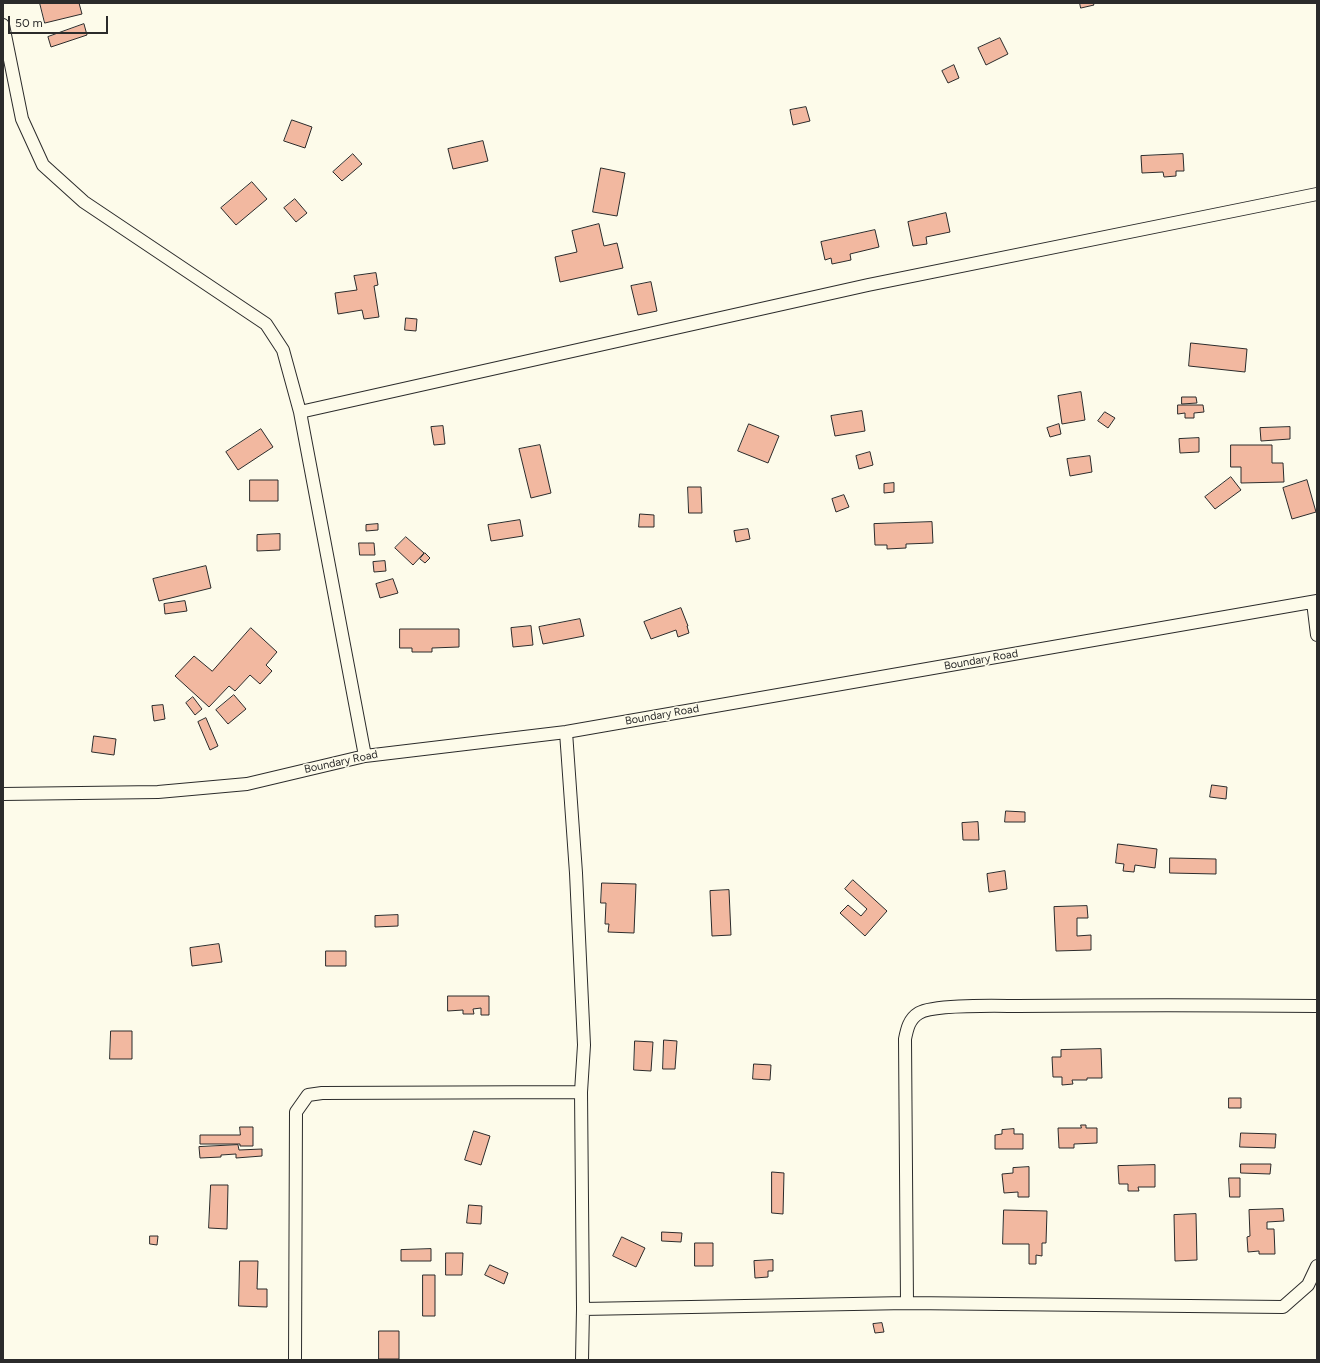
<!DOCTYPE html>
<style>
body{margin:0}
#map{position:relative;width:1320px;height:1363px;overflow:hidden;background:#fdfbea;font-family:Figtree,sans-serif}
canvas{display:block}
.frame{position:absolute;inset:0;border:4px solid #2b2b2b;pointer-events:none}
.scale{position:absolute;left:8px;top:16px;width:100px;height:18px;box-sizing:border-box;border:2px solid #2b2b2b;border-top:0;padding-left:5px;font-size:12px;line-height:14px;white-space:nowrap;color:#2b2b2b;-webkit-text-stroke:3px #fdfbea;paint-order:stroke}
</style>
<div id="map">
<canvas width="1320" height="1363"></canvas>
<div class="frame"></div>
<div class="scale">50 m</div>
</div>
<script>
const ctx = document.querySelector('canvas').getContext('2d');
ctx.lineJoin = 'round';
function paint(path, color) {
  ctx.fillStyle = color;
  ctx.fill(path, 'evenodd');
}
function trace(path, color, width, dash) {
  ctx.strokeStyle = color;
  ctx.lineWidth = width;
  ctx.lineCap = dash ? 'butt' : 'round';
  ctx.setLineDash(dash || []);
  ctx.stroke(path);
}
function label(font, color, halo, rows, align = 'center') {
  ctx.font = font + ' Figtree,sans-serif';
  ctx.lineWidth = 3;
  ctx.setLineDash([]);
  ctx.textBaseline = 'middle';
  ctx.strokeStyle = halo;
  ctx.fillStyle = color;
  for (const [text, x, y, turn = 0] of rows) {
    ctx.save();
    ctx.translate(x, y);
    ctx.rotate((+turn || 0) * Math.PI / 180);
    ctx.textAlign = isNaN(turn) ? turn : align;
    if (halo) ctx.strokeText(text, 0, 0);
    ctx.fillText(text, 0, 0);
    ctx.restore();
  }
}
const building = new Path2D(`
 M40 3H79L82 14 45 23Z
 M1080 3H1093L1094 5 1081 8Z
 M84 24 87 35 51 47 48 37Z
 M1000 38 1008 54 986 65 978 48Z
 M954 65 959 78 948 83 942 71Z
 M806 107 810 121 793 125 790 110Z
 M292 120 312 127 305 148 284 141Z
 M483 141 488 161 453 169 448 149Z
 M353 154 362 164 342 181 333 172Z
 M1183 154 1184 171H1176V176L1164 177 1163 172 1142 173 1141 156Z
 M601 168 625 173 617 216 593 212Z
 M252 182 267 199 236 225 221 208Z
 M295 199 307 213 296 222 284 208Z
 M946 213 950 232 926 237 927 244 913 246 908 222Z
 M599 224 604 246 617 243 623 268 560 282 555 257 577 252 572 231Z
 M875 230 879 247 850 254 851 260 832 264 831 258 825 260 821 242Z
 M376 273 378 285 374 286 379 317 364 319 362 310 338 314 335 293 357 290 354 276Z
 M651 282 657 311 638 315 631 286Z
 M406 318 417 319 416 331 405 330Z
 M1191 343 1247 349 1245 372 1189 366Z
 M1081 392 1085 420 1062 424 1058 396Z
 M1182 397H1196L1197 403 1182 404Z
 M1178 405H1203L1204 412 1194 413V418H1185V413L1178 414Z
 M862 411 865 431 835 436 831 416Z
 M1105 412 1115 418 1108 428 1098 421Z
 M749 424 779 436 768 463 738 451Z
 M1059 424 1061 434 1050 437 1047 428Z
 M443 426 445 444 434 445 431 427Z
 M1290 427V439L1261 441 1260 428Z
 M261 429 273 447 238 470 226 452Z
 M1199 438V452L1180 453 1179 439Z
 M540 445 551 493 531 498 519 449Z
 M1231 445H1272V463H1283L1284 482 1241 483V467H1231Z
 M870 452 873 465 859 469 856 456Z
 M1090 456 1092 472 1070 476 1067 459Z
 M1231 477 1241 490 1215 509 1205 497Z
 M250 480H278V501H250Z
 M1307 480 1316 512 1292 519 1283 488Z
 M894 483V492L884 493V484Z
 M688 487H701L702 513H689Z
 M844 495 849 507 836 512 832 499Z
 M640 514 654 515V527H639Z
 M520 520 523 536 491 541 488 525Z
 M932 522 933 543 906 544V548L887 549V545H875L874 524Z
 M378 524V530L366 531V525Z
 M748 529 750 539 736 542 734 531Z
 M280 534V550L257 551V535Z
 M406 537 424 553 413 565 395 548Z
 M359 543H374L375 555H360Z
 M425 553 430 558 425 563 420 559Z
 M385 561 386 571 374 572 373 562Z
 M206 566 211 588 159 601 153 579Z
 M393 579 398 593 380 598 376 584Z
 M185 601 187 611 165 614 164 604Z
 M681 608 688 626H687L689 633 678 637 676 630 651 639 644 622Z
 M580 619 584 636 543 644 539 627Z
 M531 626 533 645 513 647 511 628Z
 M251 628 277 652 266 665 272 671 260 684 250 675 235 691 229 686 209 707 175 676 194 656 212 671Z
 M400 629H459V647L432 648V652H412V648H400Z
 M234 695 246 709 228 724 216 710Z
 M193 697 202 709 195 715 186 703Z
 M163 705 165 719 154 721 152 706Z
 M206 718 218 746 210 750 198 722Z
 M94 736 116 739 114 755 92 752Z
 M1212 785 1227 787 1226 799 1210 797Z
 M1006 811 1025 812V822H1005Z
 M978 822 979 840H963L962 823Z
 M1118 844 1157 849 1155 868 1135 865 1134 872 1123 871 1124 864 1116 863Z
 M1170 858 1216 859V874L1170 873Z
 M1005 871 1007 889 989 892 987 874Z
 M853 880 887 911 865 936 840 913 848 905 861 916 867 909 845 889Z
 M602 883 636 884 634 933 608 932 609 924H605L606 903H601Z
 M729 890 731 935 712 936 710 891Z
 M1087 906 1088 918H1077V936L1091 935V950L1056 951 1054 907Z
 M398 915V926L375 927V916Z
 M219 944 222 962 192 966 190 948Z
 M326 951H346V966H326Z
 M448 996H489V1015H481V1008L473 1009 474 1014H463V1010L448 1011Z
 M111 1031H132V1059H110Z
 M664 1040 677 1041 675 1069H663Z
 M635 1041 653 1042 651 1071 634 1070Z
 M1101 1049 1102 1078H1087V1080H1072L1073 1084 1062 1085V1077H1053L1052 1057H1061V1050Z
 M754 1064 771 1065 770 1080 753 1079Z
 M1229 1098H1241V1108H1229Z
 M1081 1125H1086V1128H1097V1143L1074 1144V1148H1059L1058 1128H1081Z
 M240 1127H253V1146H240V1144H200V1135H240Z
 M1014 1129V1134H1023V1149H995V1135L1002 1134V1130Z
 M474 1131 490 1136 481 1165 465 1160Z
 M1241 1133 1276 1134 1275 1148 1240 1147Z
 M238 1145 239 1150 262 1149V1156L236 1158V1154L221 1155V1157L200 1158 199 1147Z
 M1241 1164H1271L1270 1174 1241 1173Z
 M1155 1165V1187H1138L1139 1191H1128V1184H1119L1118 1166Z
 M1029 1167V1197H1018V1192L1004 1193 1002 1174 1013 1173V1168Z
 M772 1172 784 1173 783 1214 772 1213Z
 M1229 1178H1240V1197H1230Z
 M211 1185H228L227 1229 209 1228Z
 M469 1205 482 1206 481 1224 467 1223Z
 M1283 1209 1284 1221 1267 1222V1229H1274L1275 1254H1259V1251L1248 1252 1247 1237 1250 1236 1249 1210Z
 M1004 1210 1047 1211 1046 1243H1042V1256L1036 1255V1264H1029V1244H1003Z
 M1196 1214 1197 1260 1175 1261 1174 1215Z
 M662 1232 682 1233 681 1242 662 1241Z
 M150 1236H158L157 1245 150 1244Z
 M622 1237 645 1248 636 1267 613 1256Z
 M695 1243H713V1266H695Z
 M431 1249V1261H401V1250Z
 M446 1253H463L462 1275H446Z
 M773 1260V1271H768V1277L755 1278 754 1261Z
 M240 1261H258L257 1289H267V1307L239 1306Z
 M490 1265 508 1273 504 1284 485 1275Z
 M423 1275H435V1316H423Z
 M882 1323 884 1332 875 1333 873 1324Z
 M379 1331H399V1359H379Z`);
const minor = new Path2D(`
 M3 25 22 119 43 165 84 202 266 324 283 350 300 412 365 756
 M300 412 868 285 1317 194
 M1313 602 1317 635
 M566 732 576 873 584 1045 581 1092 583 1309 907 1303 1283 1307 1308 1285 1317 1266
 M3 794 158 792 247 784 365 756 566 732 1317 601
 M907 1303 905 1039C907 1029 909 1019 919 1013 934 1004 998 1006 1018 1006 1118 1005 1217 1005 1317 1006
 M295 1360 296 1112 308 1095 322 1093 581 1092
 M582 1360 583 1309`);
const streetNames = [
 ["Boundary Road",981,660,-10],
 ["Boundary Road",662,715,-10],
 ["Boundary Road",341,762,-12]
];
paint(building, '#f2b8a0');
trace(building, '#2b2b2b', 1);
trace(minor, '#2b2b2b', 14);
trace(minor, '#fdfbea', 12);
label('11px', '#2b2b2b', '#fdfbea', streetNames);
</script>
